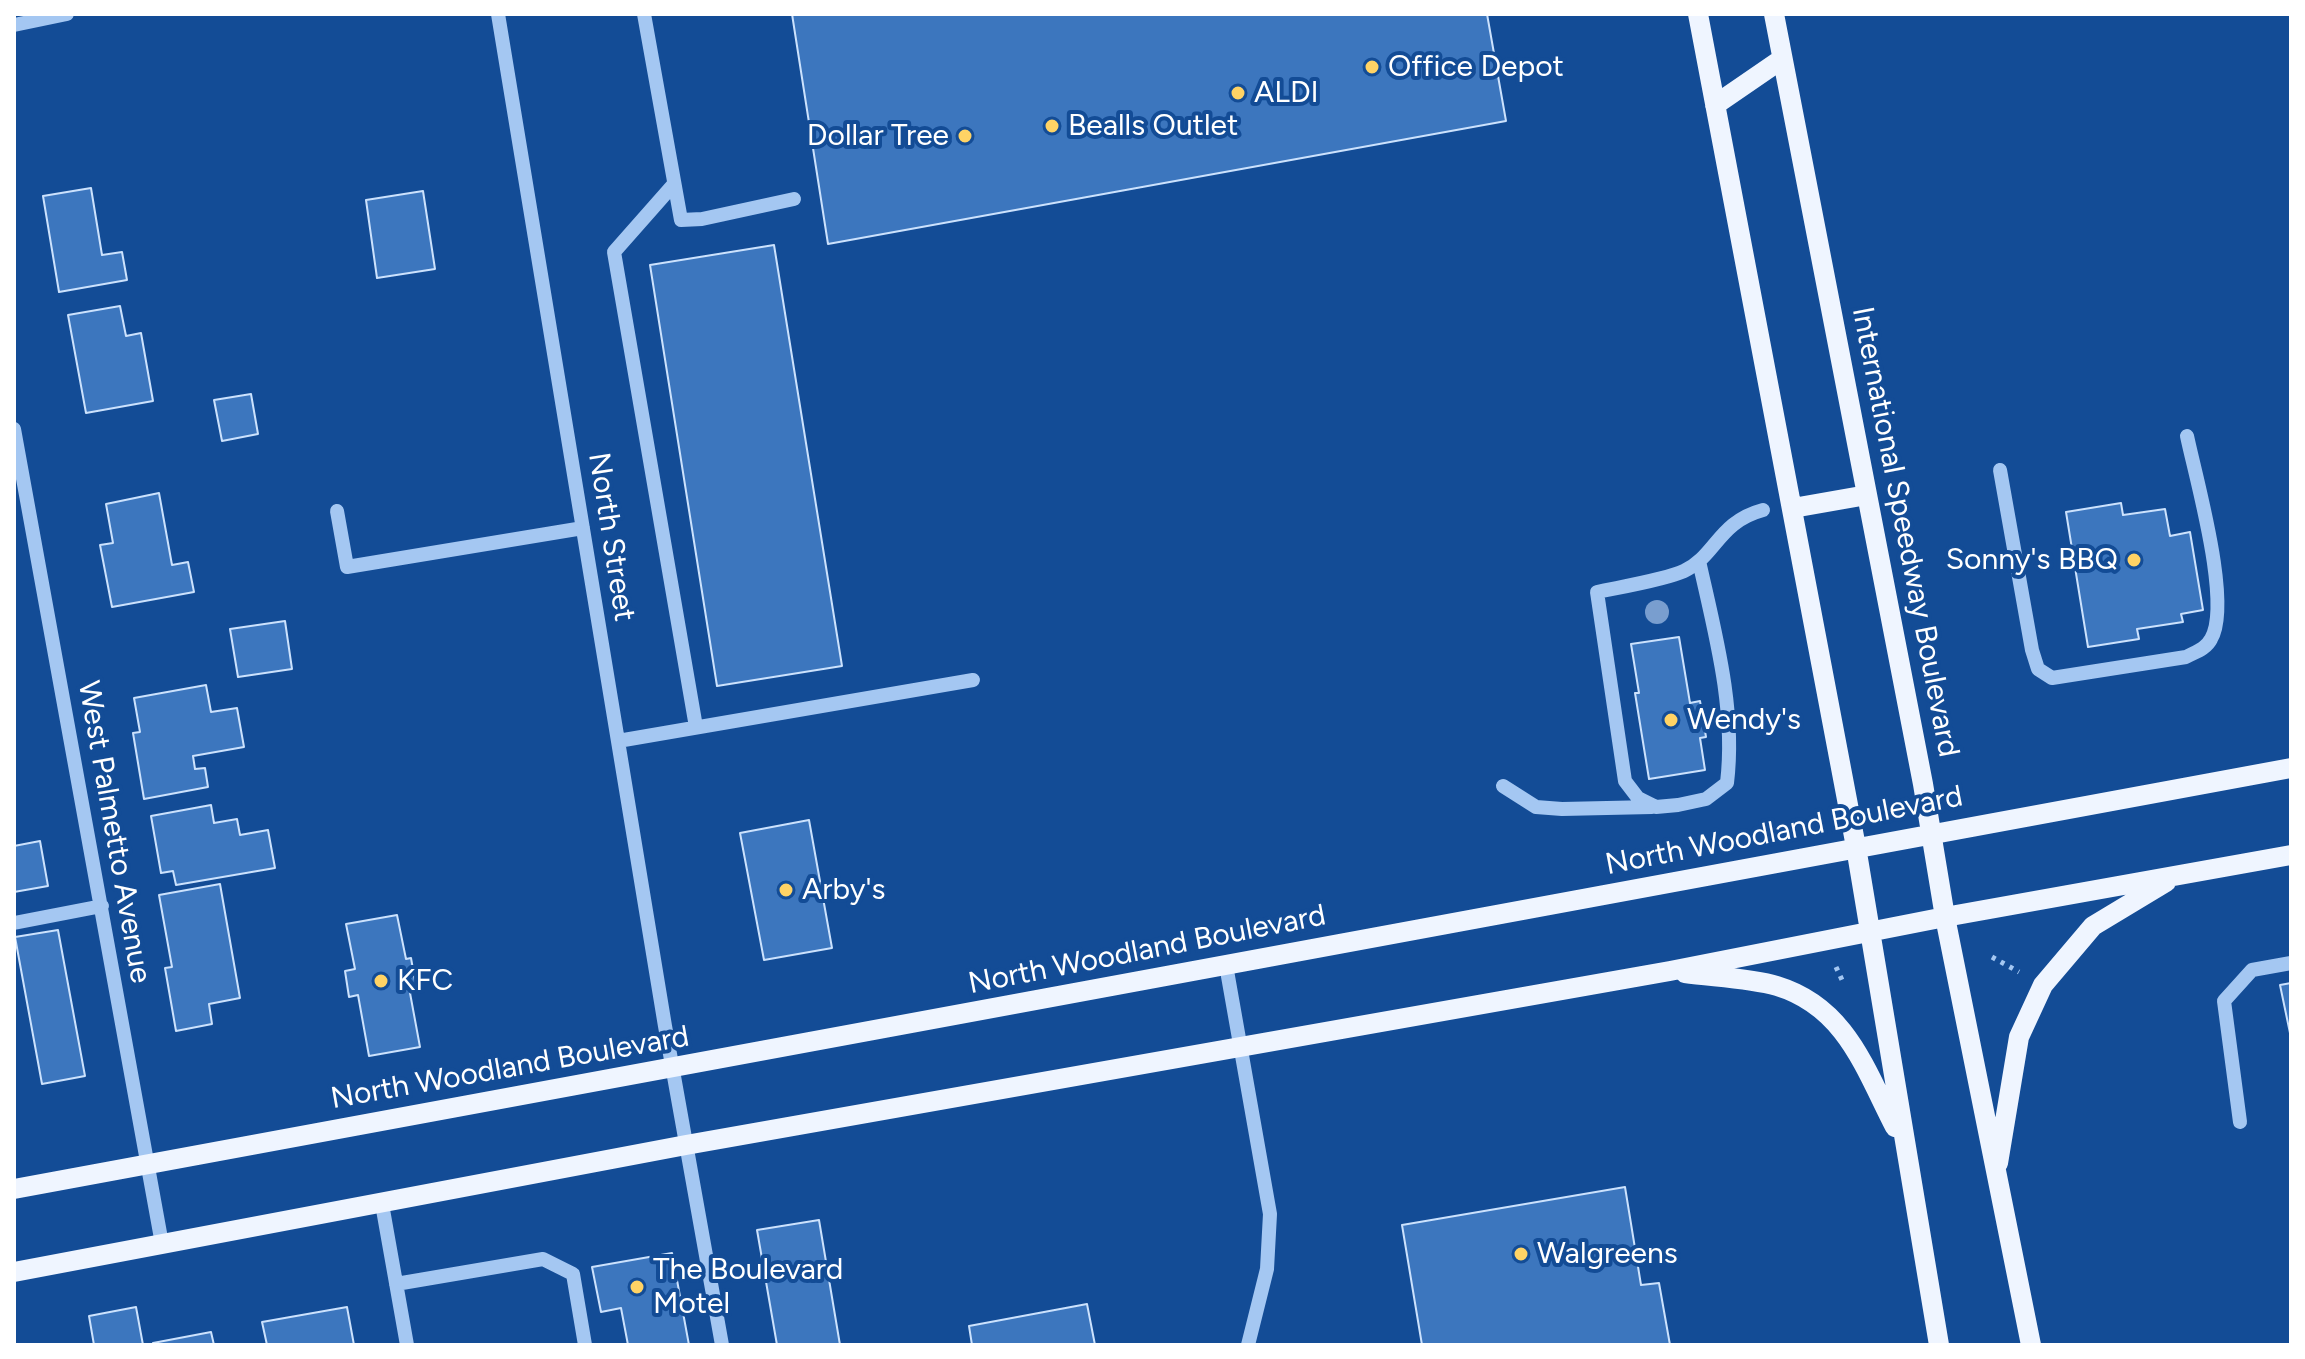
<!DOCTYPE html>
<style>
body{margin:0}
#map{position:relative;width:2305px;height:1359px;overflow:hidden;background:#134c96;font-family:Figtree,sans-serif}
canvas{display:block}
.frame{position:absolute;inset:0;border:16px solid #fff;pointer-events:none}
</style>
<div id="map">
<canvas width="2305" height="1359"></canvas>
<div class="frame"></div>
</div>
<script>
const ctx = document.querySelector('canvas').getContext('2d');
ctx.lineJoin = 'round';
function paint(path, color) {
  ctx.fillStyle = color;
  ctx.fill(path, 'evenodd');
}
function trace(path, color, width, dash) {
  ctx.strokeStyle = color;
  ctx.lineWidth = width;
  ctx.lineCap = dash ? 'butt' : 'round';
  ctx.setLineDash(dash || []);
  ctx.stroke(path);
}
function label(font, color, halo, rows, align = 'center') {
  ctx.font = font + ' Figtree,sans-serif';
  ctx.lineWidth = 8;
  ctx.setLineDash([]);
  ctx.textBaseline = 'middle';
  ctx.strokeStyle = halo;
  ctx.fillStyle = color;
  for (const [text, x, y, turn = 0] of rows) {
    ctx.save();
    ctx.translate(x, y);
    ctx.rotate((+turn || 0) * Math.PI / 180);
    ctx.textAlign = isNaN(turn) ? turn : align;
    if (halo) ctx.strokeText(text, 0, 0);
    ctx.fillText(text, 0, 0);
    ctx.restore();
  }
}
const building = new Path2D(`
 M792 14H1487L1506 121 828 244Z
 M91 188 102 255 122 252 127 280 59 292 43 196Z
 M423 191 435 269 377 278 366 200Z
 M774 245 842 666 717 686 650 265Z
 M120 306 126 336 141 333 153 401 86 413 68 315Z
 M251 394 258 434 222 441 214 400Z
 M159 493 172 565 188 562 194 592 112 607 100 545 113 543 106 504Z
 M2121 503 2123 515 2165 509 2170 536 2190 532 2203 610 2181 614 2183 622 2137 629 2139 639 2088 647 2066 512Z
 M285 621 292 669 238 677 230 629Z
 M1679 637 1690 703 1700 701 1706 737 1700 738 1705 770 1649 779 1635 693H1639L1631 644Z
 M206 685 211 712 237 708 244 747 193 756 195 769 205 768 208 787 144 799 133 733 140 732 134 698Z
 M211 805 214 823 237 819 240 835 268 830 275 868 176 885 173 871 161 873 151 816Z
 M809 820 832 948 764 960 740 833Z
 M40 841 48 886 14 892V846Z
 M220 884 240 998 209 1004 212 1024 176 1031 165 968 172 967 159 895Z
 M397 915 406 959 411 958 417 992 410 993 420 1047 369 1056 358 995 349 997 345 971 355 969 346 924Z
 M58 930 85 1076 42 1084 15 937Z
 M2291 983V1033H2290L2280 985Z
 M1625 1187 1641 1285 1659 1283 1670 1345H1422L1402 1225Z
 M819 1220 840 1345H777L757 1230Z
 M672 1253 689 1345H628L621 1308 601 1312 592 1267Z
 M1087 1304 1095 1345H972L969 1326Z
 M136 1307 143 1345H94L89 1316Z
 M347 1307 354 1345H267L262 1322Z
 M211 1332 214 1345H153V1343Z`);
const path = new Path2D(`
 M1992 957 2019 972
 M1836 967 1843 982`);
const minor = new Path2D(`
 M498 14 665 1026 722 1345
 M644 14 681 220 702 219 794 199
 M14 25 67 14
 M674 184 614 252 696 727
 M14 429 162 1244
 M2000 470 2032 650 2038 669 2052 678 2186 657C2195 652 2206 649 2211 639 2232 604 2196 479 2187 436
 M337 511 347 567 583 528
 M1699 561C1715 633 1736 709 1727 783L1706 799 1678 805 1656 807 1638 798 1625 781 1597 592C1620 587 1664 580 1684 571 1716 556 1718 522 1763 510
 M618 741 973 680
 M1503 786 1536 807 1562 809 1652 807
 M14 923 102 906
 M1226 965 1270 1214 1267 1269 1248 1345
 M2240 1122 2224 1001 2252 970 2291 963
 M382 1204 407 1345
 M396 1284 543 1259 573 1274 585 1345`);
const major = new Path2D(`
 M1698 14 1856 847 1939 1345
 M1774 14 1923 784 1945 917 2031 1345
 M1715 105 1782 59
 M1793 508 1867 495
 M1685 973C1714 977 1750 978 1777 986 1846 1007 1865 1069 1895 1127
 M1998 1163 2019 1037 2043 985 2093 926 2166 882
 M14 1189 2291 768
 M14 1272 686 1145 1670 971 1945 917 2291 855`);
const trees = [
 [1657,612]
];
const markers = [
 [1372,67,8,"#ffd365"],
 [1238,93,8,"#ffd365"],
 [1052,126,8,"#ffd365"],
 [965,136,8,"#ffd365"],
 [2134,560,8,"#ffd365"],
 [1671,720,8,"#ffd365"],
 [786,890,8,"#ffd365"],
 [381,981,8,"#ffd365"],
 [1521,1254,8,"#ffd365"],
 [637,1287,8,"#ffd365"]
];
const poiNames = [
 ["Office Depot",1388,67],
 ["ALDI",1254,93],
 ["Bealls Outlet",1068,126],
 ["Dollar Tree",949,136,"right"],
 ["Sonny's BBQ",2118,560,"right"],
 ["Wendy's",1687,720],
 ["Arby's",802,890],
 ["KFC",397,981],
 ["Walgreens",1537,1254],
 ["The Boulevard",653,1270],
 ["Motel",653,1304]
];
const streetNames = [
 ["International Speedway Boulevard",1905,532,79],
 ["North Street",611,537,81],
 ["North Woodland Boulevard",1784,831,-11],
 ["West Palmetto Avenue",114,832,80],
 ["North Woodland Boulevard",1147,950,-11],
 ["North Woodland Boulevard",510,1068,-10]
];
paint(building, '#3c76be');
trace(building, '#cce2fd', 2);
trace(path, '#a4c7f2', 5, [4, 6]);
trace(minor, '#a4c7f2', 14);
trace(major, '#eff5ff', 20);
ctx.fillStyle = '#799ecf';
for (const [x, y] of trees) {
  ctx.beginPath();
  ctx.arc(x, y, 12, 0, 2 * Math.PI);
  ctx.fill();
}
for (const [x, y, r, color] of markers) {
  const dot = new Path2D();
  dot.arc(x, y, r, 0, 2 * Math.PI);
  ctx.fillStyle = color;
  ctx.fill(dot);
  trace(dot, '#134c96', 3);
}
label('30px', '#fff', '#134c96', poiNames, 'left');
label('30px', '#fff', '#134c96', streetNames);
</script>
